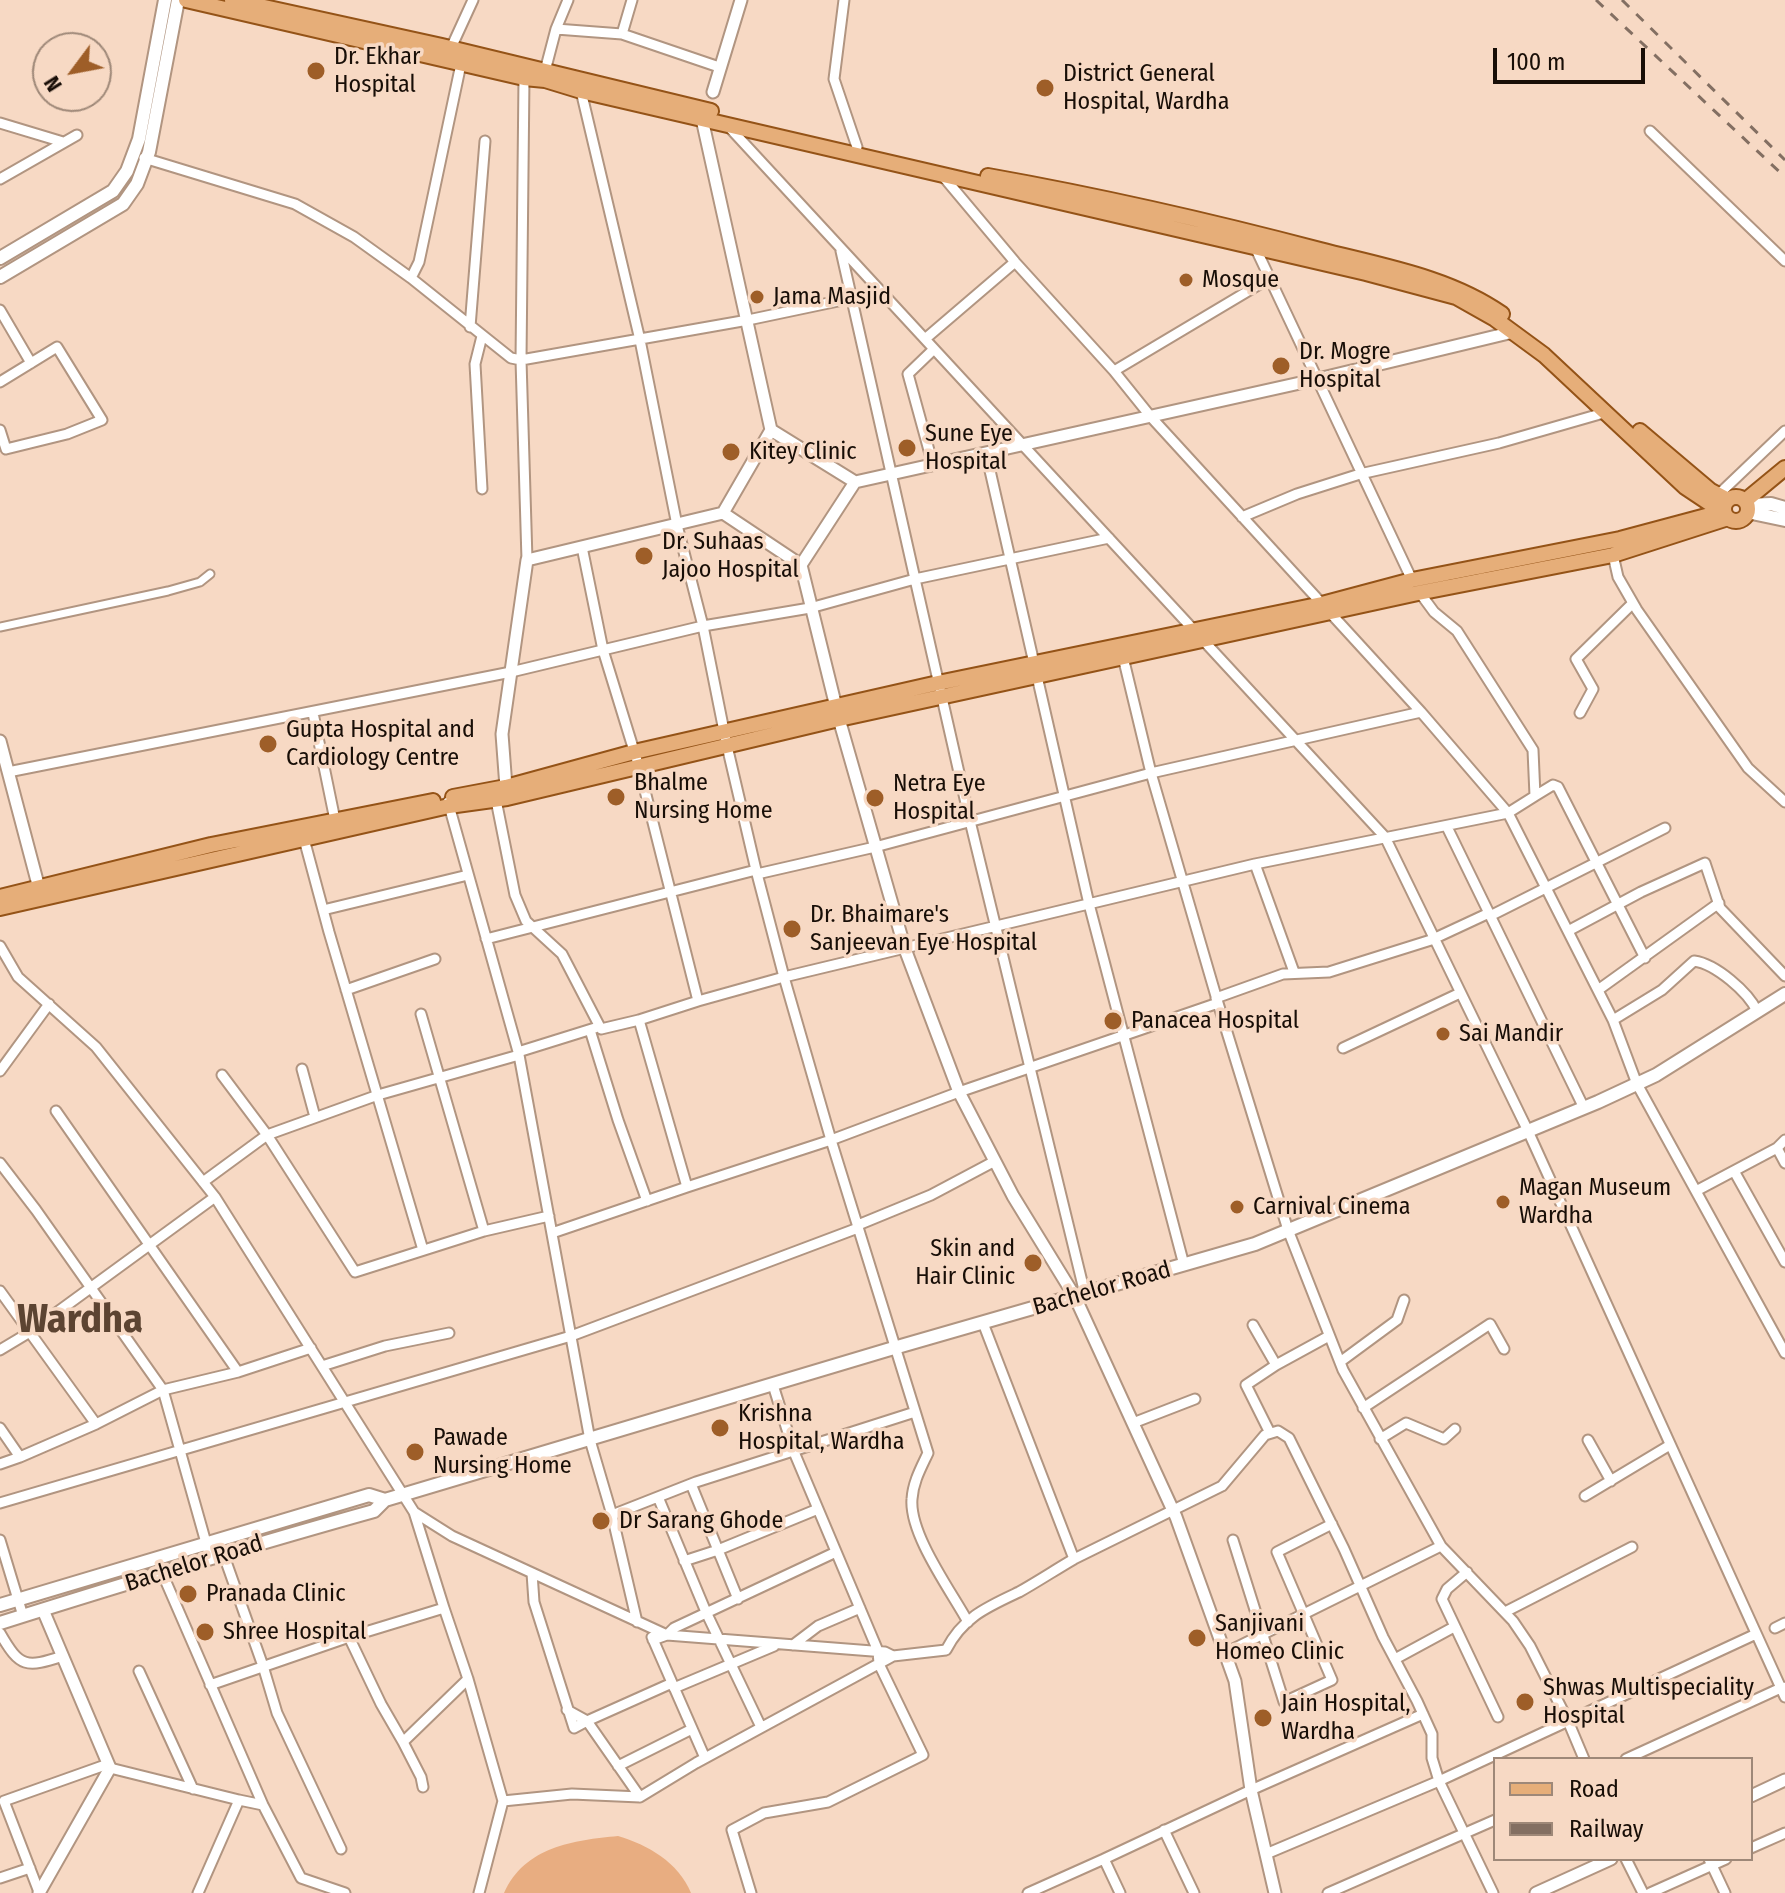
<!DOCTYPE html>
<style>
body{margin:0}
#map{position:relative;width:1785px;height:1893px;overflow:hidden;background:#f7d9c4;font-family:"Fira Sans Condensed",sans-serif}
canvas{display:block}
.legend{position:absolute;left:1493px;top:1757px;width:260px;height:104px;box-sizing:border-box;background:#f7d9c4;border:2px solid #9e8878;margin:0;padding:10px 14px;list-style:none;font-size:24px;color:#180e07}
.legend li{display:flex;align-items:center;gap:16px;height:40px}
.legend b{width:40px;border:2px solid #9e8878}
.north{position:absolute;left:32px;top:32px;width:80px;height:80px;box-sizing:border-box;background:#f7d9c4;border:2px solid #9e8878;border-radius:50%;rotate:238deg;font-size:22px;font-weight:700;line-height:32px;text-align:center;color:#180e07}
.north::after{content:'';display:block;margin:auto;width:28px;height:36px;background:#9e5e28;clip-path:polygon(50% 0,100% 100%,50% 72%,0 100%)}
.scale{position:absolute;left:1493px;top:48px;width:152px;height:36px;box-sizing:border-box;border:4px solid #180e07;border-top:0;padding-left:10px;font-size:24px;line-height:28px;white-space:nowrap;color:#180e07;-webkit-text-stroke:6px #f7d9c4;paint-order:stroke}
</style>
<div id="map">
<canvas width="1785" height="1893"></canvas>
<ul class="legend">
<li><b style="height:10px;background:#e6ae79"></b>Road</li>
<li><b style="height:10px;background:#836f62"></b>Railway</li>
</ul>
<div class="north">N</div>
<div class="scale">100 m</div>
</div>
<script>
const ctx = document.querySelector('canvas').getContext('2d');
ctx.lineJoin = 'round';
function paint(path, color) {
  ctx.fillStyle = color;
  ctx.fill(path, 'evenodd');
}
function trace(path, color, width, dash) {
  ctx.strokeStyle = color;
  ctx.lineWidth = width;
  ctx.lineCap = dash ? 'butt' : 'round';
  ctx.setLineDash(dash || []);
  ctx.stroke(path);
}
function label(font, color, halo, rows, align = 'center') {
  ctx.font = font + ' "Fira Sans Condensed",sans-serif';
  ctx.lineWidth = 7;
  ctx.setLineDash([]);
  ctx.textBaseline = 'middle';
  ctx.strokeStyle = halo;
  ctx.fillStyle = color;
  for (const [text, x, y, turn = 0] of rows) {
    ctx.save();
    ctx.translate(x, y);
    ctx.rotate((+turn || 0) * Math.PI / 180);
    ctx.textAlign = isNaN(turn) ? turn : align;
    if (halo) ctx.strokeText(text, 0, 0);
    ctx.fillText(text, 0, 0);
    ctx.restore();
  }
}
const green = new Path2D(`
 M618 1836C648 1845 678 1862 691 1893H504C524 1847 574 1840 618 1836Z`);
const pedestrian = new Path2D(`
 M0 627 168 591 200 582 210 574`);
const minor = new Path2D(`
 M844 0 834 79 857 147
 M556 29 622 34 719 67
 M622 34 632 0
 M451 48 473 0
 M545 71 556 29 568 0
 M581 91 640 340 677 525 703 626 727 746 756 870 784 977 831 1140 928 1453C921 1468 913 1482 912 1499 909 1534 951 1591 968 1622
 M0 123 63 142
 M729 127 1385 837 1528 1131 1785 1697
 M1650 131 1785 261
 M144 158 295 204 354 237 411 278 511 358 521 360 524 78
 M942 175 1015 262 1114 371 1151 417 1421 712 1508 813 1613 1020 1637 1084 1785 1353
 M0 179 77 135
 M1255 247 1412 580
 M411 278 419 262 461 64
 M0 310 31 363
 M470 327 485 141
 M482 336 475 364 482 489
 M925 339 1015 262
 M1114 371 1270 278
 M0 382 57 347 102 420 67 434 6 449 0 430
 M986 453 1089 904 1184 1265
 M933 465 908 374 934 349
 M1718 495 1785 431
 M1242 517 1297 494 1360 474 1499 443 1607 412
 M582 547 603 650 639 767 698 1001 639 1020 687 1187 831 1140 959 1092 1218 1003 1151 773 1123 657
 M1613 555 1618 577 1637 610 1748 768 1785 802
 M527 560 521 360 748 320 881 292
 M313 713 335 820
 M1580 713 1593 689 1576 659 1633 603
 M8 772 511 672 703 626 810 608 915 579 841 251
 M1535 796 1553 785 1558 787 1645 958
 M496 800 515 895 526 921 562 954 601 1029 639 1020
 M448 802 519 1055 590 1440 612 1515 696 1482 915 1412
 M1447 827 1584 1108
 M304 839 329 932 423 1250
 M1255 864 1294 972
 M757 874 875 847 1151 773 1421 712
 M323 910 468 875
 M1490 916 1665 828
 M1568 931 1641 892 1705 863 1720 908 1785 976
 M486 939 756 870
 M0 946 18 977 96 1047 215 1197 414 1512 452 1536 667 1635 885 1652 893 1656
 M346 990 435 959
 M1598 990 1719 903
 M1216 998 1283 974 1329 972 1431 940 1489 913
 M698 1001 784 977 1255 864 1508 813 1535 796 1533 750 1457 631 1434 612 1420 593
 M1218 1003 1288 1230 1343 1370 1441 1546 1513 1621 1530 1646 1568 1721 1584 1759
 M421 1014 484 1231
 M1613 1020 1662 990 1694 961C1716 964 1748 992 1757 1011
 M590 1030 618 1120 647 1201
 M1343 1048 1460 993
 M518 1052 595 1028
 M302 1069 315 1117
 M0 1071 49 1004
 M222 1075 267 1135 355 1272 484 1231 549 1216
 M56 1111 238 1372 311 1348
 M1777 1148 1785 1163
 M0 1163 36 1210 163 1390 210 1557
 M1734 1171 1785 1262
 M203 1182 267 1135 378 1095 519 1055
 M1696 1191 1777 1148 1785 1140
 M858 1225 931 1195 995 1161
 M552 1233 687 1187
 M0 1291 96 1424 20 1457 0 1428
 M1085 1294 970 821 915 579 1109 538
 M1253 1325 1276 1365
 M0 1350 30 1332 215 1197
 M1340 1362 1397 1320 1404 1300
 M322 1366 385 1346 449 1333
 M1363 1408 1490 1324 1504 1349
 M1133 1423 1195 1399
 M96 1424 163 1390 238 1372
 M1270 1433 1246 1385 1276 1365 1329 1336
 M1380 1439 1406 1423 1444 1439 1455 1429
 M1588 1440 1611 1481
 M0 1464 20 1457
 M691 1484 738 1599
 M1585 1496 1670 1445
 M658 1497 706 1612 761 1727
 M0 1503 571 1336 858 1228
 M612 1515 637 1622
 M0 1540 23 1616
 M1233 1540 1284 1702 1332 1680 1277 1552 1332 1524
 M223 1553 263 1666 277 1713 341 1849
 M1074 1559 1222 1486 1265 1435 1278 1431 1289 1438 1344 1549 1383 1637 1417 1701 1432 1734V1758L1439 1781 1493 1893
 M684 1561 718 1550 818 1509
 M1467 1572 1447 1589 1442 1599 1498 1717
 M532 1573 534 1602 574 1728 587 1721 640 1797 696 1763 893 1656 946 1650C963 1617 987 1607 1019 1592 1037 1582 1055 1570 1074 1559L983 1323
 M163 1575 263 1805 301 1878 345 1893
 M444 1608 468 1679 503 1801 479 1893
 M1505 1612 1632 1547
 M1775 1628 1785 1623
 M0 1633C20 1668 26 1668 63 1656
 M349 1637 381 1704 403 1742 468 1679
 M652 1637 705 1758
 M653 1640 667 1635 674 1628 836 1552
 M793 1645 818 1626 860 1608
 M1225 1653 1441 1546
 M1395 1659 1454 1627
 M139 1671 193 1789
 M210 1685 349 1637 444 1608 414 1512
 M674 1688 774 1646
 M567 1710 587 1721 672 1683
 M403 1742 421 1777 423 1787
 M1626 1759 1783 1687
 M618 1766 692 1729
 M110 1768 239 1800 198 1893
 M239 1800 263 1805
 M503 1801 572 1794 640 1797
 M1164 1830 1194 1893
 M1751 1848 1785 1833
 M1266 1854 1439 1781 1756 1634
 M1104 1859 1251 1790 1423 1714
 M1626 1859 1643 1893
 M1709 1859 1725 1893
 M0 1878 30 1868
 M39 1892 4 1801 108 1764
 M751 1893 732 1830 764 1813 828 1802 923 1755 879 1664 878 1651 794 1452 773 1385
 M1028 1893 1104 1859 1120 1893
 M1328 1893 1495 1820
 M1650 1893 1726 1859`);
const tertiary = new Path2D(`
 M713 92 741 0
 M702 119 771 430 855 482
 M723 513 801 565 839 719 905 949 959 1092 1013 1196 1075 1297 1176 1517 1225 1653 1235 1681 1251 1790 1275 1893
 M801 565 855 482 1318 379 1513 332
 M0 741 40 892
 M506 787 502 734 527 560 723 513 771 430
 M1751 1796 1785 1780
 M39 1893 110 1768 43 1610
 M1536 1893 1611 1859`);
const secondary = new Path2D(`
 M0 258 113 191 127 171 139 139 165 0
 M0 277 123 204 137 184 149 152 178 0
 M1747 505 1771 504 1785 508
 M1747 512 1785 520
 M0 1605 369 1495 385 1500
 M0 1623C124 1584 248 1546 374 1511L385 1500 887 1350 1255 1244 1598 1102 1656 1075 1785 994`);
const primary = new Path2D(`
 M186 0 524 78 545 80 581 91 1366 273 1456 297 1495 319 1544 355 1685 487 1709 503 1724 507
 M232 0 442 46 711 111
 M988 176C1100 196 1210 221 1320 250 1382 266 1449 277 1502 314
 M1640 431 1711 491 1728 500
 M1724 509a12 12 0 1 1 24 0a12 12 0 1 1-24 0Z
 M1745 501 1785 468
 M453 797 506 787 634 752 938 683 1322 604 1412 580 1620 539 1721 512
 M0 897 211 845 433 801
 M0 908 449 806 507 798 839 719 1418 593 1613 555 1728 518`);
const rail = new Path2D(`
 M1596 0 1785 177
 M1622 0 1785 160`);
const markers = [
 [316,71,10,"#9e5e28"],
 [1045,88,10,"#9e5e28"],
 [1186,280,8,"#9e5e28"],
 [757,297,8,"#9e5e28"],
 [1281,366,10,"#9e5e28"],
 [907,448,10,"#9e5e28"],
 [731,452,10,"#9e5e28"],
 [644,556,10,"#9e5e28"],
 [268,744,10,"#9e5e28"],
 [616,797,10,"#9e5e28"],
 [875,798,10,"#9e5e28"],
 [792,929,10,"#9e5e28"],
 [1113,1021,10,"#9e5e28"],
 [1443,1034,8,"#9e5e28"],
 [1503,1202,8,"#9e5e28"],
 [1237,1207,8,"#9e5e28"],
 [1033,1263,10,"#9e5e28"],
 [720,1428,10,"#9e5e28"],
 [415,1452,10,"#9e5e28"],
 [601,1521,10,"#9e5e28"],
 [188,1594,10,"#9e5e28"],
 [205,1632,10,"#9e5e28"],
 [1197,1638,10,"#9e5e28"],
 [1525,1702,10,"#9e5e28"],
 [1263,1718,10,"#9e5e28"]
];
const poiNames = [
 ["Dr. Ekhar",334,57],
 ["Hospital",334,85],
 ["District General",1063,74],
 ["Hospital, Wardha",1063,102],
 ["Mosque",1202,280],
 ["Jama Masjid",773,297],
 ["Dr. Mogre",1299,352],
 ["Hospital",1299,380],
 ["Sune Eye",925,434],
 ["Hospital",925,462],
 ["Kitey Clinic",749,452],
 ["Dr. Suhaas",662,542],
 ["Jajoo Hospital",662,570],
 ["Gupta Hospital and",286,730],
 ["Cardiology Centre",286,758],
 ["Bhalme",634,783],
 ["Nursing Home",634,811],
 ["Netra Eye",893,784],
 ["Hospital",893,812],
 ["Dr. Bhaimare's",810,915],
 ["Sanjeevan Eye Hospital",810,943],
 ["Panacea Hospital",1131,1021],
 ["Sai Mandir",1459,1034],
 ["Magan Museum",1519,1188],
 ["Wardha",1519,1216],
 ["Carnival Cinema",1253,1207],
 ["Skin and",1015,1249,"right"],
 ["Hair Clinic",1015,1277,"right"],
 ["Krishna",738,1414],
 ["Hospital, Wardha",738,1442],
 ["Pawade",433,1438],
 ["Nursing Home",433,1466],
 ["Dr Sarang Ghode",619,1521],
 ["Pranada Clinic",206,1594],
 ["Sanjivani",1215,1624],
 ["Homeo Clinic",1215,1652],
 ["Shree Hospital",223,1632],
 ["Shwas Multispeciality",1543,1688],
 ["Hospital",1543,1716],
 ["Jain Hospital,",1281,1704],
 ["Wardha",1281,1732]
];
const streetNames = [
 ["Bachelor Road",1102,1289,-16],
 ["Bachelor Road",194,1564,-17]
];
const townNames = [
 ["Wardha",80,1321]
];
paint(green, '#e8ad81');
trace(pedestrian, '#b19581', 11);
trace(minor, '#b19581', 13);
trace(tertiary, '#b19581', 15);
trace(secondary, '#b19581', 16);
trace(primary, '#945317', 18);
trace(pedestrian, '#fff', 7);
trace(minor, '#fff', 9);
trace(tertiary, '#fff', 11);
trace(secondary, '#fff', 12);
trace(primary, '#e6ae79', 14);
trace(rail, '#836f62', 3, [10, 10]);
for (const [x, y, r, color] of markers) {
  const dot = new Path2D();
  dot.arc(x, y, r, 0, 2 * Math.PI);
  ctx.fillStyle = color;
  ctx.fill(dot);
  trace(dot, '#f7d9c4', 3);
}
label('24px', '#180e07', '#f7d9c4', poiNames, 'left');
label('24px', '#180e07', '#f7d9c4', streetNames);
label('bold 40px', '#5c4432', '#f7d9c4', townNames);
</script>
